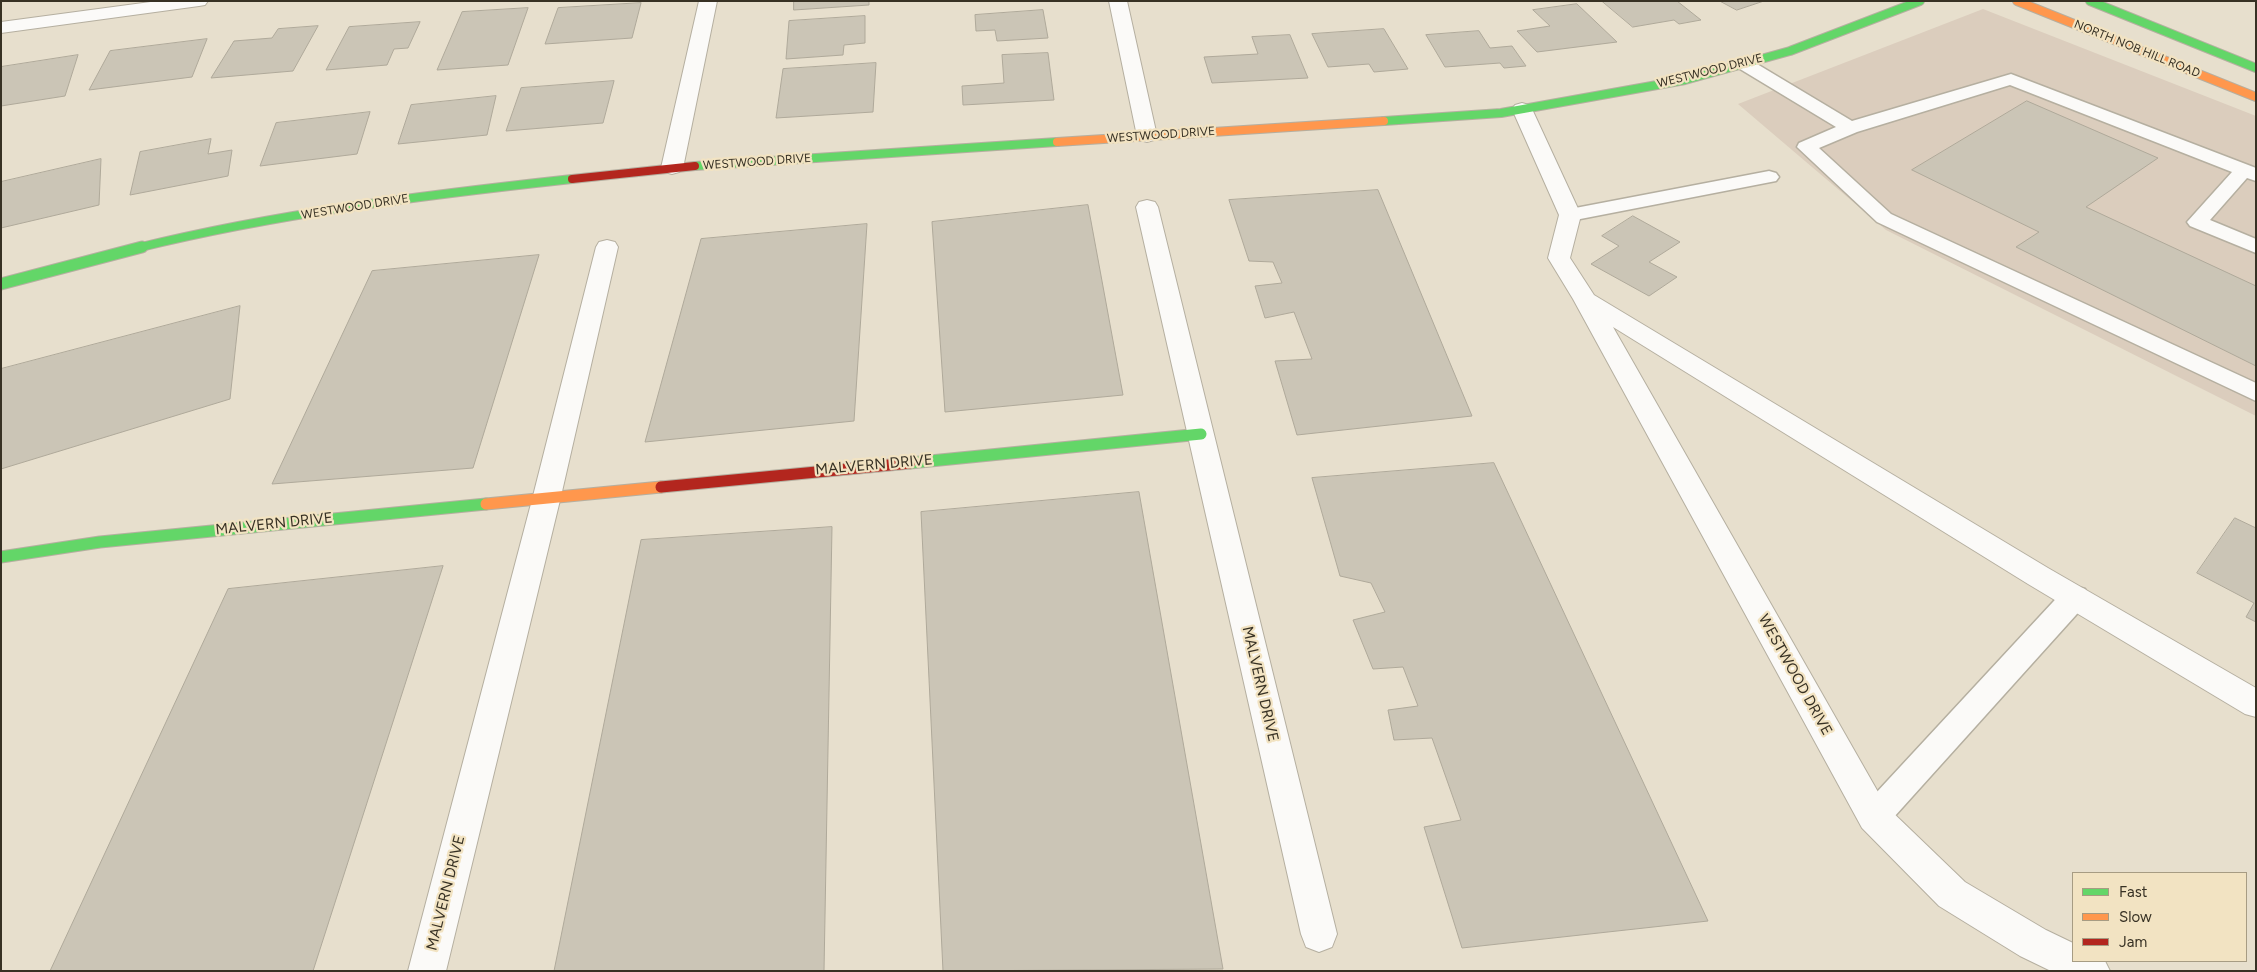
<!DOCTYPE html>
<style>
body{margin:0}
#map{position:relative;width:2257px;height:972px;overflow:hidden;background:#e7dfcd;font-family:Figtree,sans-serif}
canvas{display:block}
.frame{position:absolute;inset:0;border:2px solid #373124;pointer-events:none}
.legend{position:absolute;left:2072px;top:872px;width:175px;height:90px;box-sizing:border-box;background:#f2e3c2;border:1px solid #a79c83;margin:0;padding:6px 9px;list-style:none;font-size:15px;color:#373124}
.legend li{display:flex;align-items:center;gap:10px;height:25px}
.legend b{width:25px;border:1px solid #a79c83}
</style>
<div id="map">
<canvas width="2257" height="972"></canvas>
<div class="frame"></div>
<ul class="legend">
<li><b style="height:6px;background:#63d668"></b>Fast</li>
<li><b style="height:6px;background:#ff974d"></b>Slow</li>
<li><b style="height:6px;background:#b3261e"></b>Jam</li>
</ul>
</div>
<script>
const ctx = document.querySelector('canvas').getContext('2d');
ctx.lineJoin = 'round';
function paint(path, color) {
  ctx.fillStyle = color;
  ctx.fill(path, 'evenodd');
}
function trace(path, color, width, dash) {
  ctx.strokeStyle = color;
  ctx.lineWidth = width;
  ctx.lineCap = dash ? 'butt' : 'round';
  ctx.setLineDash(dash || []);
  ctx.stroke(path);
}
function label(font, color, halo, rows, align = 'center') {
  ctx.font = font + ' Figtree,sans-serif';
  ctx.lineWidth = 4.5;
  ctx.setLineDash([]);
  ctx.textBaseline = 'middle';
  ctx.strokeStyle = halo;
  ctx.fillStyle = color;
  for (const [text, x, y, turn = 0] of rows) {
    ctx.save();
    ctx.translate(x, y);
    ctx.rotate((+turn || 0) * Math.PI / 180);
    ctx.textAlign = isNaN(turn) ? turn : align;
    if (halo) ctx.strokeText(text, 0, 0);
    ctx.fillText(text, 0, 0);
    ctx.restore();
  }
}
const commercial = new Path2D(`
 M1983 9 2256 116V416L1886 230 1738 104Z`);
const building = new Path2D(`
 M794 1H869V5L794 10Z
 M1602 1H1677L1701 20 1679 24 1674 20 1633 27Z
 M1720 1H1764L1737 10Z
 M641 3 632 38 545 44 558 8Z
 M1577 4 1617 42 1537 52 1517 31 1550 26 1533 10Z
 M528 8 508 65 437 70 462 12Z
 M1043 10 1048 38 997 41 995 30 976 31 975 15Z
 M865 16V43L844 45 843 55 786 59 789 21Z
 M420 22 408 48 394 49 387 65 326 70 349 27Z
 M318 26 293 71 211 78 234 41 272 38 278 29Z
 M1384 29 1408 69 1374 72 1369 64 1328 67 1312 34Z
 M1479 31 1490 48 1512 46 1526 66 1504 68 1500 63 1445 67 1426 35Z
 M1290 35 1308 78 1212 83 1204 57 1258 54 1252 37Z
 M207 39 192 77 89 90 110 51Z
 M1048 53 1054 100 963 105 962 86 1004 83 1002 55Z
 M78 55 65 96 1 106V67Z
 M876 63 873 112 776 118 783 69Z
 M614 81 603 123 506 131 521 88Z
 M496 96 487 135 398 144 411 105Z
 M2027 101 2158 158 2086 207 2256 286V366L2016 247 2039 232 1912 170Z
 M370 112 357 154 260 166 276 123Z
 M211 139 208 154 232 150 228 176 130 195 140 152Z
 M101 159 99 205 1 228V182Z
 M1378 190 1472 416 1297 435 1275 361 1312 359 1294 312 1265 318 1255 286 1282 283 1273 262 1249 261 1229 200Z
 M1088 205 1123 395 945 412 932 222Z
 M1633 216 1680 242 1649 262 1677 277 1649 296 1591 264 1619 246 1602 236Z
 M867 224 854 421 645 442 701 239Z
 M539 255 473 468 272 484 372 271Z
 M240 306 230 399 1 469V369Z
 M1494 463 1708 921 1462 948 1424 827 1461 820 1432 738 1394 740 1388 710 1418 706 1403 667 1373 669 1353 620 1385 612 1371 583 1340 576 1312 478Z
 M1139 492 1223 969 943 971 921 512Z
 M2235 518 2256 528V622L2246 617 2254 603 2197 573Z
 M832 527 824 971H554L641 540Z
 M443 566 313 971H50L228 589Z`);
const lane = new Path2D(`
 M1746 60 1752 61 1852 121 2011 74 2256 168V181L2247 178 2210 220 2256 239V253L2190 226 2187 222 2232 172 2010 85 1857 132 1819 148 1891 214 2256 383V401L1877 222 1797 147 1799 143 1836 127 1740 69 1737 65 1740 61Z
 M1769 171 1776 173 1779 177 1776 181 1570 221 1563 219 1560 215 1563 211 1570 209Z
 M2075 586 2085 589 2089 597 2085 605 1885 827 1874 831 1863 827 1858 817 1863 807 2065 589Z`);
const street = new Path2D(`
 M158 1H208L205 5 199 6 1 33V22Z
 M699 1H717L683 168 679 172 672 174 665 172 661 168Z
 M1109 1H1127L1157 136 1154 140 1147 142 1140 140 1137 136Z
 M1522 103 1529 105 1532 109 1581 215 1570 258 1594 295 2048 568 2256 688V717L2245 714 2028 584 1613 327 1886 806 1965 882 2046 930 2073 943V961H2105L2110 971H2051L2020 956 1939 906 1862 828 1573 299 1548 258 1559 215 1512 109 1515 105Z
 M1147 200 1155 202 1158 207 1337 934 1332 947 1319 952 1306 947 1301 934 1136 207 1139 202Z
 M607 240 615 242 618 247 561 496 446 971H408L533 496 596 247 599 242Z`);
const fastFar1 = new Path2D(`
 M2090 1 2256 68
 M1384 121 1501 113 1685 80 1790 51 1920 1
 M695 166 1057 142
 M137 248C279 213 426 195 572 179`);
const fast = new Path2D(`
 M1 284 142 247
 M910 463 1201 434
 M1 557 100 542 486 504`);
const slowFar1 = new Path2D(`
 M2017 1 2256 97
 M1057 142 1384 121`);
const slow = new Path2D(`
 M486 504 661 487`);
const jamFar1 = new Path2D(`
 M572 179 695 166`);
const jam = new Path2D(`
 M661 487 910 463`);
const farStreetnames = [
 ["NORTH NOB HILL ROAD",2137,49,22],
 ["WESTWOOD DRIVE",1710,71,-14],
 ["WESTWOOD DRIVE",1161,135,-4],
 ["WESTWOOD DRIVE",757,162,-4],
 ["WESTWOOD DRIVE",355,207,-9]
];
const streetNames = [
 ["MALVERN DRIVE",874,465,-5],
 ["MALVERN DRIVE",274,524,-6],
 ["WESTWOOD DRIVE",1795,675,61],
 ["MALVERN DRIVE",1260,684,77],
 ["MALVERN DRIVE",446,893,-76]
];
paint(commercial, '#dbcdbd');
paint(building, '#cbc5b6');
trace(building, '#afa99a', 1);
trace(lane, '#b5afa0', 3);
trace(street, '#b5afa0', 2);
trace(fastFar1, '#b5afa0', 10);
trace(fast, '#b5afa0', 13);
trace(slowFar1, '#b5afa0', 10);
trace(slow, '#b5afa0', 13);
trace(jamFar1, '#b5afa0', 10);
trace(jam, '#b5afa0', 13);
paint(lane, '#fbfaf8');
paint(street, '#fbfaf8');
trace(fastFar1, '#63d668', 8);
trace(fast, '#63d668', 11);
trace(slowFar1, '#ff974d', 8);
trace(slow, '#ff974d', 11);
trace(jamFar1, '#b3261e', 8);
trace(jam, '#b3261e', 11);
label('12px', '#373124', '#f2e3c2', farStreetnames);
label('15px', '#373124', '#f2e3c2', streetNames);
</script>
